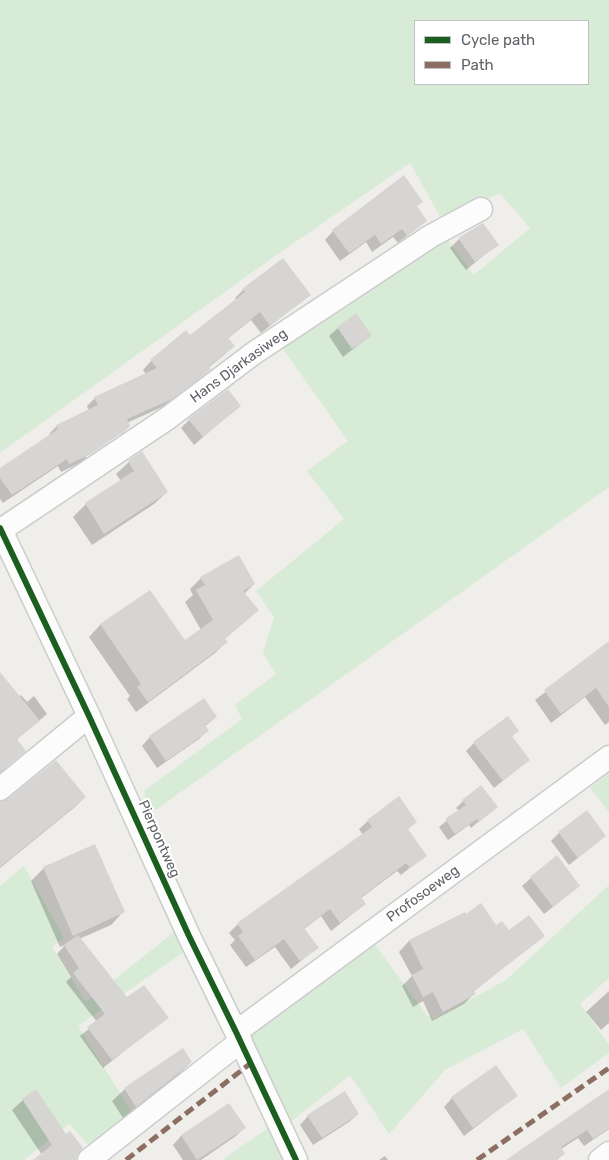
<!DOCTYPE html>
<style>
body{margin:0}
#map{position:relative;width:609px;height:1160px;overflow:hidden;background:#efeeea;font-family:Rubik,sans-serif}
canvas{display:block}
.legend{position:absolute;left:414px;top:20px;width:175px;height:65px;box-sizing:border-box;background:#fff;border:1px solid #bfc1c3;margin:0;padding:6px 9px;list-style:none;font-size:15px;color:#5f6368}
.legend li{display:flex;align-items:center;gap:10px;height:25px}
.legend b{width:25px;border:1px solid #bfc1c3}
</style>
<div id="map">
<canvas width="609" height="1160"></canvas>
<ul class="legend">
<li><b style="height:6px;background:#1b5e20"></b>Cycle path</li>
<li><b style="height:6px;background:#8d6e63"></b>Path</li>
</ul>
</div>
<script>
const ctx = document.querySelector('canvas').getContext('2d');
ctx.lineJoin = 'round';
function paint(path, color) {
  ctx.fillStyle = color;
  ctx.fill(path, 'evenodd');
}
function trace(path, color, width, dash) {
  ctx.strokeStyle = color;
  ctx.lineWidth = width;
  ctx.lineCap = dash ? 'butt' : 'round';
  ctx.setLineDash(dash || []);
  ctx.stroke(path);
}
function label(font, color, halo, rows, align = 'center') {
  ctx.font = font + ' Rubik,sans-serif';
  ctx.lineWidth = 4;
  ctx.setLineDash([]);
  ctx.textBaseline = 'middle';
  ctx.strokeStyle = halo;
  ctx.fillStyle = color;
  for (const [text, x, y, turn = 0] of rows) {
    ctx.save();
    ctx.translate(x, y);
    ctx.rotate((+turn || 0) * Math.PI / 180);
    ctx.textAlign = isNaN(turn) ? turn : align;
    if (halo) ctx.strokeText(text, 0, 0);
    ctx.fillText(text, 0, 0);
    ctx.restore();
  }
}
const green = new Path2D(`
 M0 0H609V487L150 814 144 791 242 719 235 705 276 674 263 653 274 617 256 591 344 519 307 471 348 441 281 346 444 235 474 275 530 228 500 193 442 220 410 163 275 256 0 453ZM415 21H588V84H415Z
 M609 772V812L590 788Z
 M24 866 64 938 52 947 86 1002 178 929 185 951 78 1026 133 1114 92 1149 69 1124 24 1160H0V886Z
 M609 885V978L580 1004 609 1045V1053L561 1088 523 1029 445 1070 389 1134 350 1075 289 1123 249 1033 372 941 427 1015 434 1019 506 980Z
 M271 1126 287 1160H222Z`);
const shadow = new Path2D(`
 M421 202 416 207 426 221 398 243 393 237 372 252 366 242 340 261 325 240 333 231Z
 M482 225 497 245 466 270 450 248 459 239Z
 M243 290 309 295 261 333 251 320 227 339 233 346 224 355 209 367 210 369 201 377 162 407 127 423V429L121 434V432L85 456 87 458 117 438 82 462 61 472 58 466 3 503 0 499V470L50 436 49 434 57 426 89 411 87 406 95 398 146 374 143 370 151 361 186 332 190 337 236 300 235 298Z
 M338 328 370 336 343 357 329 336Z
 M239 406 194 445 181 428 189 420Z
 M129 462 167 492 154 504 92 545 73 517 86 504 121 481 116 474Z
 M201 578 254 584 244 594 257 610 219 642H226L215 653 136 712 127 699 130 696 89 637 100 625 150 591 185 642 201 630 185 602 193 595 190 589Z
 M609 643V722L605 725 585 697 551 723 535 700Z
 M0 674 19 697 21 695 27 702 34 696 47 714 16 740 24 751 0 773Z
 M216 717 204 727 207 731 199 739 157 768 142 746 150 737Z
 M517 731 511 737 528 760 494 788 466 751 474 743Z
 M85 797 76 806 0 868V805Z
 M463 801 496 807 471 828 469 825 448 840 439 827 459 811 456 808Z
 M368 821 416 822 407 830 425 855 401 875 397 871 361 898 365 904 331 931 321 916 304 929 317 948 291 969 275 947 246 967 230 945 235 940 229 933 238 924 363 835 359 829Z
 M559 833 605 836 569 865 551 841Z
 M44 868 123 912 111 925 79 939 127 999 167 1017 103 1068 80 1036 97 1022 66 982 71 977 57 954 65 945 60 947 31 881Z
 M531 878 579 886 544 914 522 886Z
 M464 913 509 932 543 936 473 992 474 994 464 1004 432 1021 423 1001 413 1007 402 986 412 976 399 952 409 941Z
 M609 991V1023L601 1030 586 1012Z
 M191 1062 178 1075 123 1118 112 1101 125 1089Z
 M516 1096 464 1136 444 1107 452 1098Z
 M609 1099V1129L584 1146 578 1138 561 1149 564 1153 557 1160H512Z
 M23 1100 76 1154 75 1160H35L42 1155 12 1110Z
 M228 1104 244 1128 236 1136 201 1160H183L173 1145 181 1136Z
 M358 1114 349 1122 313 1145 300 1125 308 1116Z
 M385 1156 388 1160H379Z`);
const building = new Path2D(`
 M404 175 423 202 417 206 427 221 407 236 402 229 381 244 375 235 349 253 332 230Z
 M483 223 499 245 475 262 458 238Z
 M283 258 311 295 270 326 260 312 228 338 235 346 209 366 211 369 172 399 127 419 130 426 127 429 91 454 69 464 67 459 12 495 0 478V468L58 429 56 425 98 405 94 397 157 368 150 360 186 330 190 335 245 292 242 289Z
 M356 313 372 336 352 349 337 327Z
 M228 389 241 406 203 437 188 419Z
 M142 451 168 492 104 534 85 503 134 471 128 461Z
 M239 555 255 584 243 591 259 610 225 639 228 642 148 702 137 687 141 684 100 624 150 590 185 640 213 620 196 590 205 585 200 577Z
 M609 641V707L596 688 561 714 544 690Z
 M0 672 40 721 17 739 26 751 0 772Z
 M204 698 217 717 205 725 209 731 166 761 149 736Z
 M508 716 519 731 512 736 530 760 503 781 473 742Z
 M56 760 86 797 0 867V802L8 799Z
 M481 785 498 807 479 822 477 819 455 834 445 819 466 805 462 800Z
 M399 796 417 822 408 829 427 856 410 868 406 863 361 897 366 904 340 923 330 909 304 928 319 948 300 961 284 939 255 960 238 936 243 932 237 923 372 827 367 820Z
 M587 810 606 836 578 858 558 832Z
 M95 844 125 912 73 936 43 867Z
 M557 855 580 886 553 907 530 877Z
 M481 903 496 925 502 921 509 930 529 915 545 936 474 991 476 994 443 1012 433 992 423 997 412 975 423 969 409 940 465 912 466 914Z
 M78 935 127 997 144 985 169 1018 112 1060 87 1027 105 1014 73 973 79 968 64 945Z
 M183 1048 192 1062 136 1107 124 1088Z
 M496 1065 518 1096 473 1128 451 1097Z
 M36 1089 66 1134 70 1131 83 1148 77 1155 76 1160H33L52 1145 22 1099Z
 M609 1089V1128L593 1139 587 1130 561 1147 565 1154 556 1160H506Z
 M345 1091 359 1114 322 1138 307 1115Z
 M229 1103 246 1128 197 1160 181 1135Z`);
const minor = new Path2D(`
 M0 528 89 716 189 936 236 1032 296 1160
 M1 530 168 418 254 353 431 236 481 209
 M0 789 89 716
 M236 1032 609 757
 M89 1160 241 1041
 M600 1160 609 1153`);
const quiet = new Path2D(`
 M126 1160 251 1063
 M477 1160 609 1068`);
const cycleway = new Path2D(`
 M0 528 89 716 189 936 236 1032 296 1160`);
const streetNames = [
 ["Hans Djarkasiweg",239,366,-36],
 ["Pierpontweg",159,839,66],
 ["Profosoeweg",423,894,-36]
];
paint(green, '#d8ebd6');
paint(shadow, '#0003');
paint(building, '#d6d5d3');
trace(minor, '#cbcccc', 25);
trace(minor, '#fdfcfc', 22);
trace(quiet, '#8d6e63', 5, [10, 5]);
trace(cycleway, '#1b5e20', 6);
label('14px', '#5f6368', '#fff', streetNames);
</script>
